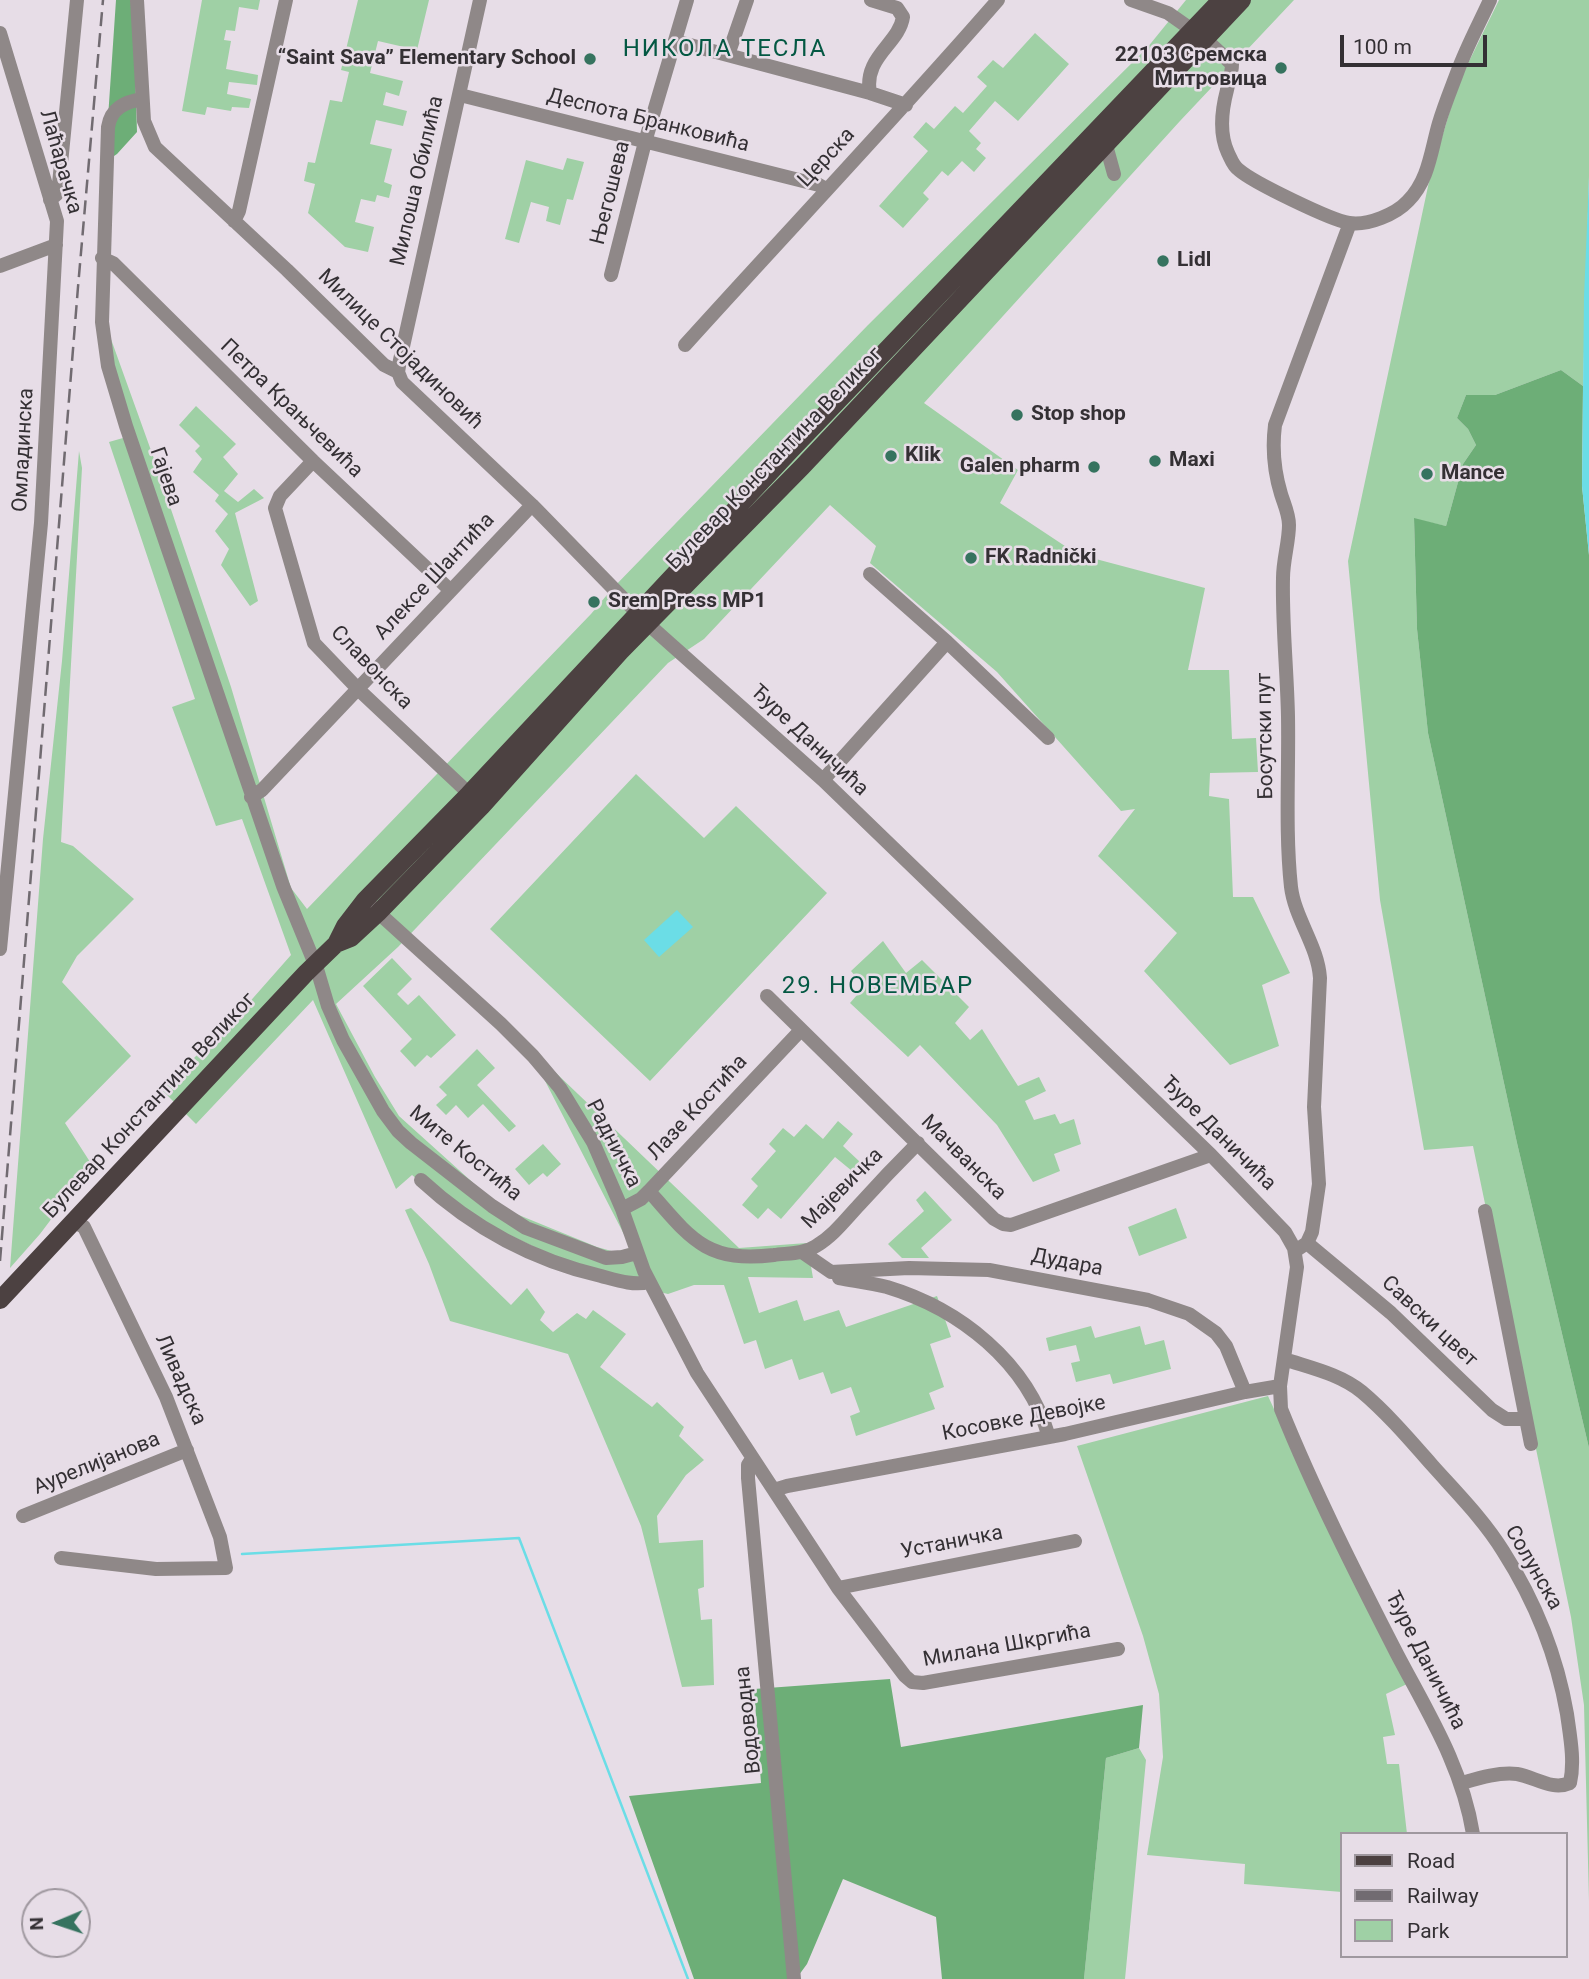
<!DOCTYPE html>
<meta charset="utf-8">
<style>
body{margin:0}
#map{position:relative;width:1589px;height:1979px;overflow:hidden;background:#e7dde7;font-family:Roboto,sans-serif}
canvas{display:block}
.legend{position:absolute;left:1340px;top:1832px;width:228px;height:126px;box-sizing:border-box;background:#e7dde7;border:2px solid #9f989f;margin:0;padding:9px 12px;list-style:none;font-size:21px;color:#343034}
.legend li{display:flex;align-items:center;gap:14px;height:35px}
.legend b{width:35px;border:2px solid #9f989f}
.north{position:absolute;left:21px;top:1888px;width:70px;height:70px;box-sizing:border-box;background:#e7dde7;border:2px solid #9f989f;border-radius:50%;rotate:268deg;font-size:19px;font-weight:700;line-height:28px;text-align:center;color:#343034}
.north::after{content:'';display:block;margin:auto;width:24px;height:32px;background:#36735f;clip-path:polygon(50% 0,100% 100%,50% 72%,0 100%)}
.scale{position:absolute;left:1340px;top:35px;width:147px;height:32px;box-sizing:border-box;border:4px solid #343034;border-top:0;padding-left:9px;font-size:21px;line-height:24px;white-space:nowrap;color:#343034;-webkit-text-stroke:5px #e7dde7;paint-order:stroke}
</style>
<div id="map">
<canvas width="1589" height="1979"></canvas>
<ul class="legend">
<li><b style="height:9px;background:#4c4141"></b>Road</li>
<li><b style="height:9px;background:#716b71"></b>Railway</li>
<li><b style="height:19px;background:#9fd0a5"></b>Park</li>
</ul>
<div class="north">N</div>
<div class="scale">100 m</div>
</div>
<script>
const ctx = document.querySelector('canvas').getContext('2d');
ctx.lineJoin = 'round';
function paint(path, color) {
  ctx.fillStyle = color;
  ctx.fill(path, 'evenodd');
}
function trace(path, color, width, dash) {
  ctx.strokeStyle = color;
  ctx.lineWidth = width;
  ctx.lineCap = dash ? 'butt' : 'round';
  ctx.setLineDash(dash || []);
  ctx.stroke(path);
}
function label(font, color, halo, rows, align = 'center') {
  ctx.font = font + ' Roboto,sans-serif';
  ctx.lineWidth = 5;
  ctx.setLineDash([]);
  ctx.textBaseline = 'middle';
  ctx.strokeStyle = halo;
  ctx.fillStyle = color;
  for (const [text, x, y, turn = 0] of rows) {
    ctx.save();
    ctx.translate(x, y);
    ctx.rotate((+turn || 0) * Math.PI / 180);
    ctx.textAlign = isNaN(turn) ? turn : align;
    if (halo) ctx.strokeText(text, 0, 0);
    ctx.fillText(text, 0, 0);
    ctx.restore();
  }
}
const green = new Path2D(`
 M202 0H260L258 10 239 7 235 31 226 30 224 40 231 41 226 69 258 75 257 85 229 82 227 94 251 99 249 108 232 107 231 111 207 107 205 115 182 111Z
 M358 0H429L417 50 378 41 370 73 403 81 399 96 386 92 383 105 407 111 403 126 376 120 370 144 392 149 384 182 392 185 389 198 377 195 375 202 361 199 355 222 374 227 368 252 345 247 308 213 315 184 304 181 308 162 315 163 330 100 342 102 349 72 341 70Z
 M1186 0H1294L1180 121 924 403 1018 470 1000 503 1077 554 1205 588 1188 670H1229L1232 739 1256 738 1258 772 1210 773 1209 796 1229 799 1233 897H1253L1290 973 1262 985 1279 1046 1230 1065 1144 971 1177 933 1098 856 1135 809 1121 811 997 672 870 563 876 546 830 505 704 639 668 663 398 947 336 1004 375 1077 399 1116 480 1189 509 1211 597 1247 615 1252 631 1248 542 1075 555 1072 739 1248 807 1243 813 1278 748 1277 759 1313 797 1300 804 1321 839 1310 846 1327 937 1296 951 1337 930 1344 944 1387 929 1393 935 1409 856 1436 850 1416 860 1412 851 1387 831 1394 823 1372 799 1380 792 1359 765 1369 756 1340 744 1344 724 1285H694L668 1294 599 1278 449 1206 412 1175 396 1189 313 1000 196 1124 162 1090 246 1006 291 955 242 819 216 826 172 707 195 699 109 442 123 438 98 303 153 456 231 687 291 888 307 909 591 614 611 590 868 325 1147 48Z
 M1499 0H1589V176L1583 386 1561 370 1495 395H1466L1457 418 1468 429 1476 445 1463 464 1446 526 1414 519 1417 629 1428 733 1517 1143 1589 1448V1901L1584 1705 1571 1617 1473 1146 1424 1150 1380 900 1348 561 1430 177 1458 84Z
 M1035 33 1069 64 1018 121 995 101 969 131 981 143 976 149 986 158 974 172 962 161 948 176 942 171 923 193 929 199 903 228 879 206 928 151 913 137 926 122 934 129 955 106 963 113 987 86 977 77 993 60 1003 68Z
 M567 158 584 162 573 200 567 199 560 225 546 221 549 207 531 202 519 243 505 239 526 160 563 170Z
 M196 406 236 444 223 457 238 474 224 491 238 502 254 489 264 498 235 513 258 601 250 606 221 565 229 549 215 531 228 514 215 501 219 495 193 472 202 459 195 451 200 446 179 425Z
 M79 451 82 468 61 842 73 846 134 899 77 956 62 982 131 1056 65 1123 92 1165 40 1234 10 1268 43 839 62 661Z
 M636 774 704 838 736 806 827 893 650 1081 490 929Z
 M883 941 906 973 922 960 969 1007 955 1023 970 1040 982 1029 1018 1086 1039 1077 1046 1091 1025 1101 1034 1120 1055 1114 1060 1124 1074 1119 1081 1144 1054 1154 1060 1171 1033 1182 997 1125 920 1045 908 1057 850 1003 864 987 851 971Z
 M392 958 412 979 397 994 408 1005 419 995 456 1035 431 1058 427 1055 415 1067 400 1051 412 1039 363 986Z
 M477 1049 495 1068 477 1085 516 1126 509 1132 483 1104 468 1118 456 1105 446 1115 436 1105 447 1095 439 1087Z
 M838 1121 853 1134 843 1146 860 1162 852 1171 835 1157 781 1219 768 1208 758 1219 742 1205 758 1186 751 1179 776 1151 769 1144 783 1128 794 1137 806 1124 823 1139Z
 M543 1144 561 1164 547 1177 543 1173 529 1185 515 1169Z
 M925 1191 952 1220 921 1248 929 1258H902L888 1244 924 1211 916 1200Z
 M411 1208 511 1305 527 1288 545 1312 540 1320 553 1332 577 1313 586 1319 593 1310 626 1334 600 1367 652 1407 657 1402 684 1427 679 1436 704 1460 686 1475 657 1516 659 1543 703 1540 704 1587 698 1589 701 1620 712 1619 714 1685 682 1687 641 1526 568 1354 450 1321 429 1264 405 1210Z
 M1176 1208 1187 1238 1139 1256 1128 1227Z
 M1091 1326 1095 1338 1140 1326 1145 1345 1164 1340 1171 1369 1113 1384 1110 1374 1076 1382 1071 1363 1080 1361 1076 1345 1049 1351 1046 1338Z
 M1268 1396 1332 1535 1407 1684 1386 1694 1395 1735 1383 1737 1387 1764H1399L1407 1834H1342V1892L1244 1884 1245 1864 1147 1855 1163 1757 1159 1694 1143 1636 1077 1446Z
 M1139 1748 1146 1760 1125 1979H1084L1106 1758Z`);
const forest = new Path2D(`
 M116 0H133L137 132 117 154 105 162Z
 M1561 370 1583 386 1582 486 1589 555V1448L1517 1143 1428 733 1417 629 1414 518 1446 526 1463 464 1476 445 1468 429 1457 418 1466 395H1495Z
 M890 1679 901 1747 1143 1705 1139 1748 1106 1758 1084 1979H942L936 1917 843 1879 807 1964 796 1979H694L629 1796 761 1783 754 1689Z`);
const water = new Path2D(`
 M1589 177V555L1582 486 1584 297Z
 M677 910 693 927 659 957 644 940Z`);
const stream = new Path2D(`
 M242 1554 519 1538 688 1979`);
const minor = new Path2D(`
 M137 0 144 121 155 147 287 270 384 365 398 372
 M480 0 400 360 398 372 402 382 532 505 648 624 823 780 1211 1155 1285 1232 1294 1248 1297 1267 1280 1386 1281 1409C1315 1493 1356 1574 1397 1654 1428 1713 1462 1766 1473 1834
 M1131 0 1168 13 1205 39 1232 64C1232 74 1229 80 1227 90 1222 109 1219 134 1228 153 1231 159 1233 166 1239 170 1254 183 1331 220 1349 223 1368 226 1396 214 1408 201 1429 180 1431 150 1439 123 1444 106 1451 89 1457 73 1466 48 1479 24 1490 0
 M0 33 57 221 41 523 0 949
 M675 41 870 93 906 105
 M728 55 747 0
 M870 93C863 57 899 44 903 17L897 8 871 0
 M460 95 819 185 826 189
 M142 99C125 102 111 108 108 127L102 322 108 366 126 426 283 886 317 969 328 1006 343 1040 383 1111 398 1131 411 1143 492 1206 526 1228 606 1258 622 1257 637 1253
 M1106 145 1114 174
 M50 200 57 194 59 184 77 0
 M234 221 239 211 286 0
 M102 258 113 263 313 461 450 590
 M0 266 56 245
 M611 275 645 142 687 0
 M685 345C789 230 896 117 998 0
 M313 461 280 496 275 508 314 643 359 690 477 801
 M870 574 947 642 1048 738
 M823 780 947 642
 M251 797 262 790 532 505
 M371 906 501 1024 533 1056 560 1088 593 1142 622 1209 644 1271 697 1373 838 1588 905 1676 912 1682 923 1683 1118 1649
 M767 996 994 1219 1003 1224 1011 1225 1211 1155
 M421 1180C473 1228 532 1260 601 1276 616 1280 633 1286 649 1282
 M649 1191C691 1239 706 1263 774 1255 788 1253 804 1254 816 1246 833 1236 845 1220 859 1205 878 1184 898 1163 918 1143
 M622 1209 641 1199 649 1191 800 1031
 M1485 1211 1531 1444
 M1307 1243 1391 1313 1492 1410 1506 1419H1526
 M1295 1251 1307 1243 1312 1232 1319 1184 1314 1107 1320 978C1318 946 1295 919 1291 887 1285 831 1289 773 1288 716 1287 670 1282 624 1283 578 1283 560 1289 542 1289 525 1289 514 1284 504 1281 494 1274 471 1272 449 1275 425L1350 223
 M802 1252 831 1272 909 1268 989 1270 1148 1300 1189 1314 1216 1333 1226 1346 1245 1392
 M839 1278C855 1281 871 1283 887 1287 960 1309 1027 1362 1049 1437
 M1284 1359C1311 1368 1340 1374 1362 1392 1387 1413 1410 1440 1432 1465 1457 1493 1484 1520 1503 1551 1535 1601 1557 1656 1567 1714 1570 1736 1575 1761 1570 1783 1552 1791 1535 1777 1517 1774 1498 1772 1479 1778 1462 1783
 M752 1459 748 1465V1478L794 1979
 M774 1490 787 1486 1065 1434 1245 1392 1280 1386
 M23 1516 187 1450
 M61 1558 156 1569 226 1568 220 1537 166 1397 84 1227 73 1221
 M838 1588 1075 1541`);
const major = new Path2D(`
 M336 944 345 926 365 900 469 794 789 452 1221 0
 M0 1300 306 973 336 944 351 938 378 913 482 806 620 652 802 467 1242 0`);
const rail = new Path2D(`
 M0 1261 78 287 103 0`);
const markers = [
 [590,59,7,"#36735f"],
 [1281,68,7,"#36735f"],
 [1163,261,7,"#36735f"],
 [1017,415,7,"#36735f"],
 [891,456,7,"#36735f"],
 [1155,461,7,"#36735f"],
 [1094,467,7,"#36735f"],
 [1427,474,7,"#36735f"],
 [971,558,7,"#36735f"],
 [594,602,7,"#36735f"]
];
const poiNames = [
 ["22103 Сремска",1267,56,"right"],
 ["Митровица",1267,80,"right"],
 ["“Saint Sava” Elementary School",576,59,"right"],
 ["Lidl",1177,261],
 ["Stop shop",1031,415],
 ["Klik",905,456],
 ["Maxi",1169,461],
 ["Galen pharm",1080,467,"right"],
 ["Mance",1441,474],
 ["FK Radnički",985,558],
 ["Srem Press MP1",608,602]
];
const streetNames = [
 ["Деспота Бранковића",648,121,14],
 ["Церска",827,158,-47],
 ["Лаћарачка",60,162,74],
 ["Милоша Обилића",418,181,-77],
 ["Његошева",611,193,-76],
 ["Милице Стојадиновић",400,350,44],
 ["Петра Крањчевића",291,409,44],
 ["Омладинска",24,450,-87],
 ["Булевар Константина Великог",775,459,-46],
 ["Гајева",165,477,71],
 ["Алексе Шантића",435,577,-47],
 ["Славонска",371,668,46],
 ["Босутски пут",1266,736,-91],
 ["Ђуре Даничића",809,741,43],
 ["Булевар Константина Великог",150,1106,-47],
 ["Лазе Костића",698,1108,-47],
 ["Ђуре Даничића",1218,1134,45],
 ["Радничка",613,1144,63],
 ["Мите Костића",465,1154,39],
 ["Мачванска",963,1158,45],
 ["Мајевичка",843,1189,-45],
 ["Дудара",1067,1263,11],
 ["Савски цвет",1429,1322,43],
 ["Ливадска",180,1380,66],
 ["Косовке Девојке",1024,1419,-11],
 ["Аурелијанова",97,1464,-22],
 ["Устаничка",952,1543,-11],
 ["Солунска",1533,1568,60],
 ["Милана Шкргића",1007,1646,-10],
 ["Ђуре Даничића",1425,1661,63],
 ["Водоводна",749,1720,-96]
];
const quarterNames = [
 ["НИКОЛА ТЕСЛА",725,50],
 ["29. НОВЕМБАР",878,987]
];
paint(green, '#9fd0a5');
paint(forest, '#6dae77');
paint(water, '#6bdde6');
trace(stream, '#6bdde6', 2.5);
trace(minor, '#8f8888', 14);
trace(major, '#4c4141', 18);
trace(rail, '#716b71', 2.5, [14, 7]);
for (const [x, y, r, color] of markers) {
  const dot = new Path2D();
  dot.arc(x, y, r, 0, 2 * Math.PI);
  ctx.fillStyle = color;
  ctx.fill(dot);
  trace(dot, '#e7dde7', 2.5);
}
label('bold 21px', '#343034', '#e7dde7', poiNames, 'left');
label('21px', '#343034', '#e7dde7', streetNames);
ctx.letterSpacing = '2px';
label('24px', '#045843', '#e7dde7', quarterNames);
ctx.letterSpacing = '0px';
</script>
